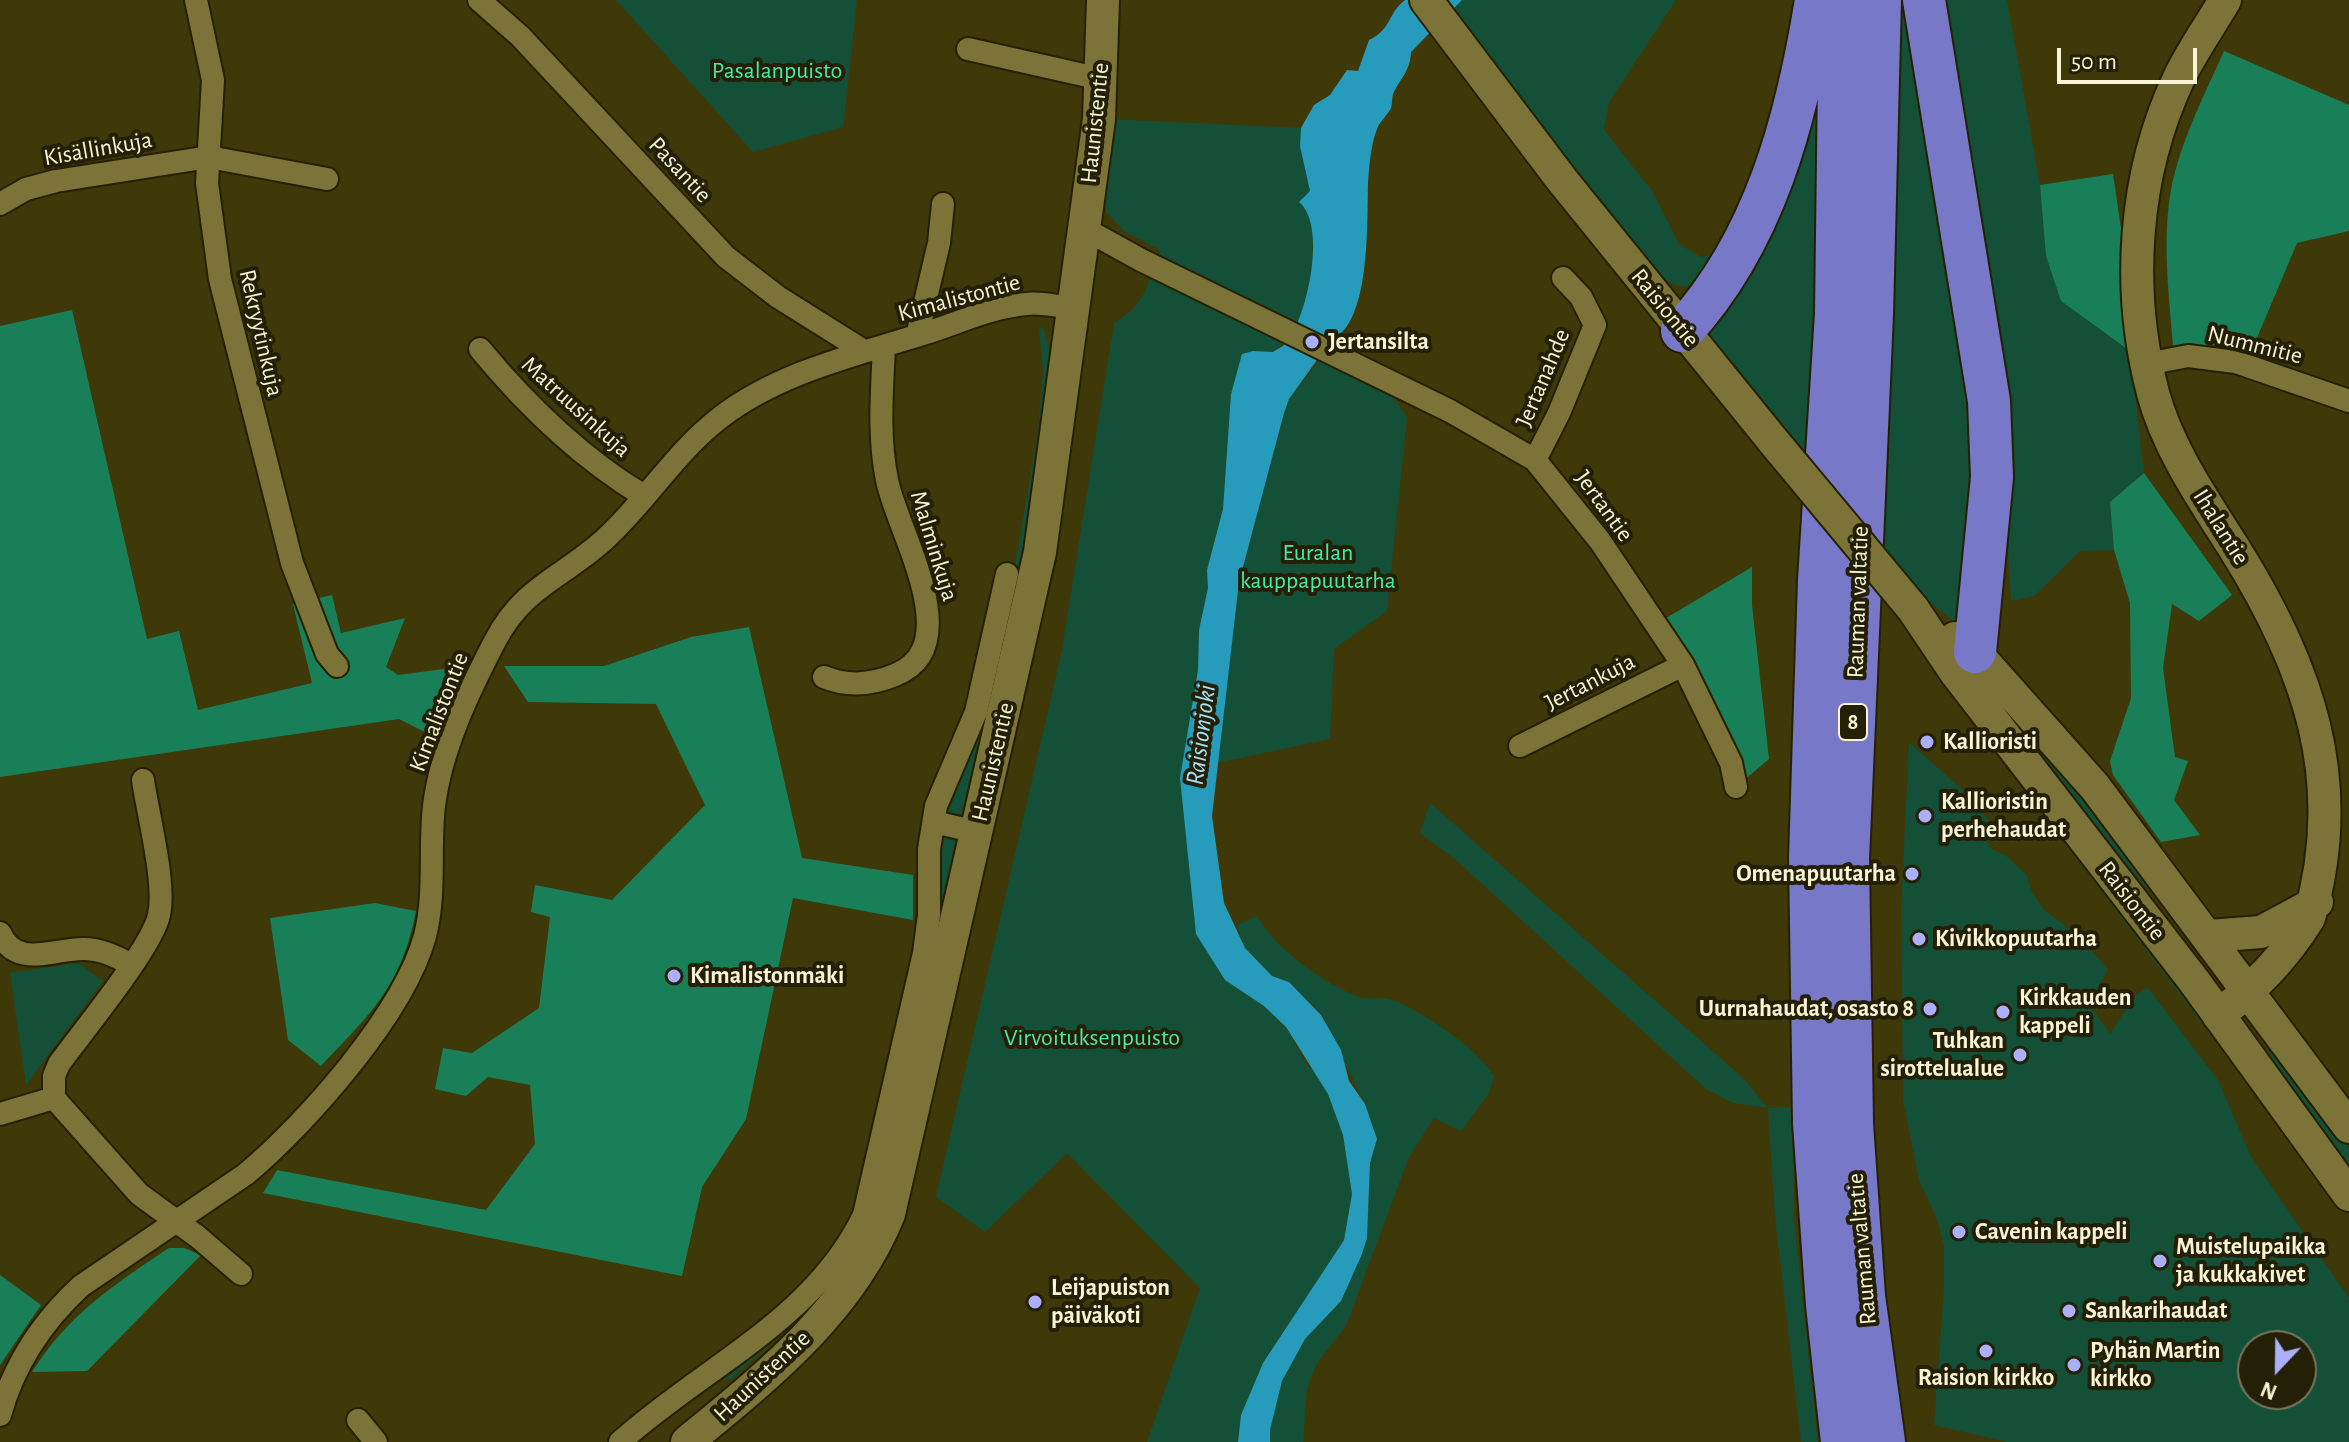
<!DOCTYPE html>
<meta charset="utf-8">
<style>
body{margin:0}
#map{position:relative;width:2349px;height:1442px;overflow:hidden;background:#3f3909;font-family:"Alegreya Sans",sans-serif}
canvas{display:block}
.north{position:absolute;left:2237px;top:1330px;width:80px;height:80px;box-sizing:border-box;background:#242007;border:2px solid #797559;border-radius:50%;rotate:202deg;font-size:22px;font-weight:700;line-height:32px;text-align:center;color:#f8f4d5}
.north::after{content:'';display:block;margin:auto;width:28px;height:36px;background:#acaffb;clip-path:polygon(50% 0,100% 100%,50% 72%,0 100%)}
.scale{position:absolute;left:2057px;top:48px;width:140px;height:36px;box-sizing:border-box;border:4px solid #f8f4d5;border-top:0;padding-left:10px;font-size:24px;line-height:28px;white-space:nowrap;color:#f8f4d5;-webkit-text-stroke:6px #242007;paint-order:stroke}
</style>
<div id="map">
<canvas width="2349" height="1442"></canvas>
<div class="north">N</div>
<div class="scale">50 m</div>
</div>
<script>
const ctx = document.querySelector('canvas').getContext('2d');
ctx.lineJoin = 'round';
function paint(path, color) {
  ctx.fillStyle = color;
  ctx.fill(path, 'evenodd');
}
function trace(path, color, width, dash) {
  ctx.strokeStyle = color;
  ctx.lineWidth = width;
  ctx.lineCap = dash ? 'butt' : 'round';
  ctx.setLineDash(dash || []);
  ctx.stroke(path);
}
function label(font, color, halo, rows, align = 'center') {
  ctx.font = font + ' "Alegreya Sans",sans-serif';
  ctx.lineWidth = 8;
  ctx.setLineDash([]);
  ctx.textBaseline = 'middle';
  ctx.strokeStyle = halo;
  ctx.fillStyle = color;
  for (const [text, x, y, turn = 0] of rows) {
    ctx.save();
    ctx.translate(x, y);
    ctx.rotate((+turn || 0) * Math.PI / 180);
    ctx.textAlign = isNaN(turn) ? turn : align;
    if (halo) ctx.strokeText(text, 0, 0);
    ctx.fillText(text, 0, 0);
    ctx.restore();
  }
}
const green = new Path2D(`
 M616 0H857L843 127 753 152Z
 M1462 0H1676L1609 102 1604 130 1652 191 1679 244 1701 257 1711 255 1717 244 1714 271C1684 296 1672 288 1646 262L1453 9Z
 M1896 0H1913L1981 429 1959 625 1926 599 1879 545 1890 418Z
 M1936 0H2007L2040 185 2046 256 2061 300 2130 351 2144 473 2110 502 2114 550 2080 551 2034 596 2011 601 2003 463Z
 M1823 40 1811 459 1707 333Z
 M1108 119 1301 128C1300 150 1308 168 1310 190 1316 238 1317 321 1273 352L1253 351 1243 354 1231 394 1223 509 1207 570 1209 587 1199 630 1198 670 1225 980 1264 1006 1286 1027 1307 1065 1336 1090 1352 1194 1344 1240 1263 1363 1241 1415 1238 1442H1147L1200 1288 1067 1153 985 1232 936 1197 1062 650 1114 323C1147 304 1147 284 1160 250L1124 231 1106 212Z
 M1043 327 1055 366 1028 558 968 811 956 816 946 812 999 639 1017 555 1038 430 1043 372 1039 328Z
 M1321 358 1390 392 1407 417 1387 611 1334 649 1330 739 1217 763 1239 582 1284 413 1289 399Z
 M2022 729 2029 730 2154 883 2147 888 2087 818 2020 732Z
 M1909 742 1977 803 1994 829 1986 839 1991 849 2006 856 2027 875 2031 891 2044 910 2081 937 2108 970 2089 1004 2110 1034 2134 997 2147 987 2218 1080 2251 1157 2349 1298V1442H2007L1934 1425 1944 1285V1245L1936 1217 1919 1180 1903 1100 1901 910ZM2253 1346H2301V1394H2253Z
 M1995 751 2230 1051 2226 1055Z
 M1430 803 1743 1078 1768 1108 1794 1107V1218L1818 1442H1801L1775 1217 1768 1108 1733 1103 1706 1089 1456 860 1420 833Z
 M950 835 961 844 874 1217C842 1285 786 1330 731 1379L723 1380V1373L829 1280 846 1259 869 1217 928 961 934 916 935 848 937 842Z
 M1257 916C1279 951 1317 979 1356 996 1367 1001 1380 996 1392 1000 1422 1011 1478 1049 1494 1076L1489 1093 1461 1131 1434 1118 1409 1157 1346 1326 1317 1363 1307 1388 1303 1442H1270V1430L1282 1381 1305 1339 1341 1301 1362 1254 1367 1238 1370 1163 1377 1139 1365 1104 1322 1015 1289 982 1272 976 1245 948 1237 925Z
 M78 963 103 981 26 1085 10 973Z
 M2275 1048 2349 1149V1169L2262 1057Z`);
const forest = new Path2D(`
 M2224 51 2349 105V231L2297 243 2254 345H2173C2169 295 2162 240 2171 190 2180 142 2204 96 2224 51Z
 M2113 174 2125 256 2130 351 2061 301 2046 256 2040 185Z
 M72 310 147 639 179 631 198 710 312 683 293 604 332 595 341 633 405 618 386 667 398 675 474 665 437 738 399 719 0 777V326Z
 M2144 473 2232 595 2199 621 2172 604 2163 668 2175 757 2188 761 2174 800 2200 835 2161 842 2113 775 2110 761 2131 698 2130 603 2114 550 2110 502Z
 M1752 567V605L1769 759 1743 781 1661 621Z
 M749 627 802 858 913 875V920L793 898 746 1119 702 1187 682 1276 263 1193 277 1170 486 1210 535 1144 530 1085 488 1077 466 1096 435 1089 443 1048 472 1053 539 1008 550 917 531 912 535 885 612 900 705 805 656 704 528 702 504 666H604L691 637Z
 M375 903 416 911C401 987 372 1012 321 1066L288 1040 270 918Z
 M169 1248H184L201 1255 87 1371 32 1372C69 1314 112 1286 169 1248Z
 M0 1275 41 1305 0 1365Z`);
const water = new Path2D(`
 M1405 0H1462L1411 52C1410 70 1403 75 1395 90 1391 96 1393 102 1391 108 1388 115 1380 121 1377 129 1371 144 1369 167 1368 183 1367 219 1371 323 1332 339L1289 399 1284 413 1239 582 1212 816 1224 903 1245 948 1272 976 1289 982 1321 1015 1341 1050 1349 1081 1365 1104 1377 1139 1370 1163 1367 1238 1362 1254 1341 1301 1305 1339 1282 1381 1270 1430V1442H1238L1241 1415 1263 1363 1344 1240 1352 1194 1343 1135 1328 1094 1286 1027 1264 1006 1225 980 1196 934 1180 778 1198 670 1199 630 1208 588 1207 570 1223 509 1231 394 1242 354 1253 351 1273 352C1278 349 1285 345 1288 341 1308 313 1327 225 1299 202L1310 191 1300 146 1301 128 1314 105 1330 95 1347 70 1358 71 1369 40C1392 29 1387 14 1405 0Z`);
const street = new Path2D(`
 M196 0 213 80 207 183 220 279 292 563 327 654 337 666
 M479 0 520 36 726 257 778 297 864 351
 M968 49 1101 79
 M0 204 26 189 56 181 209 157 327 179
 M1083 228 1141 260 1450 411 1535 460 1600 541 1683 665 1731 763 1736 787
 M917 336 939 243 943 204
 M480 349C527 406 581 458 644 496
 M2147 364 2188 356 2236 362 2349 401
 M1535 460 1559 413 1595 325 1581 297 1563 278
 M824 677C848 687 871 685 895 675 969 646 896 529 887 480 878 436 882 391 884 346
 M1520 746 1683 665
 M143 780C148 815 166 883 159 915 152 948 82 1032 59 1064L54 1076V1098L139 1194 198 1237 241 1274
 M934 822 977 832
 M0 933C16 969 52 949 83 949 101 949 115 956 130 964
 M0 1114 54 1098
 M0 1415C14 1364 42 1322 81 1286L246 1174C307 1123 404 1013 425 936 436 893 429 849 434 806 441 749 469 691 495 641 524 586 562 578 604 540 646 502 675 452 721 417 780 372 856 355 926 333 958 323 992 307 1026 304 1041 302 1057 306 1072 308
 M358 1420 376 1442
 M620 1442C702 1368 814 1320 864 1215L924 953 929 915V849L936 806 976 712 1007 574`);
const secondary = new Path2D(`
 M1426 0 1562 180 1774 442
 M1913 609 1956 673 2194 981 2349 1195
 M1955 638 1975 652 2095 787 2349 1127
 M2209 936 2261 932 2317 902
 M2218 1015C2256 987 2284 958 2309 918 2349 781 2308 666 2234 548 2203 499 2168 449 2153 393 2126 290 2133 175 2179 78 2192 51 2210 26 2225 0
 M687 1442C766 1377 850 1311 889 1214L1040 552 1099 119 1103 0`);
const highway = new Path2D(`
 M1840 0 1836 313 1819 580 1810 858 1814 1123 1827 1305 1842 1442
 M1880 0 1872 314 1848 859 1852 1124 1864 1296 1884 1442
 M1924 0 1989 401 1992 477 1975 652
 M1682 331C1765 241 1797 118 1816 0`);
const secondaryBridge = new Path2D(`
 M1774 442 1913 609`);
const markers = [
 [1312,342,8,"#acaffb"],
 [1927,742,8,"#acaffb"],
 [1925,816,8,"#acaffb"],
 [1912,874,8,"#acaffb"],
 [1919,939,8,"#acaffb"],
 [674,976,8,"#acaffb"],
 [1930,1009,8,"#acaffb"],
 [2003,1012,8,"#acaffb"],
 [2020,1055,8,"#acaffb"],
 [1959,1232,8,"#acaffb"],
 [2160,1261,8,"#acaffb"],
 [1035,1302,8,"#acaffb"],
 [2069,1311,8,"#acaffb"],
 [1986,1351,8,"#acaffb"],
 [2074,1365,8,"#acaffb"]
];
const shields = [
 [1853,722,28]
];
const shieldNames = [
 ["8",1853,722]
];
const parkNames = [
 ["Pasalanpuisto",777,71],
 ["Euralan",1318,553],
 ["kauppapuutarha",1318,581],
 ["Virvoituksenpuisto",1092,1038]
];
const streetNames = [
 ["Haunistentie",1095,123,-84],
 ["Kisällinkuja",98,149,-10],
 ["Pasantie",680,170,47],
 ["Kimalistontie",959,298,-15],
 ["Raisiontie",1665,308,51],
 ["Rekryytinkuja",261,333,77],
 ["Nummitie",2255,345,14],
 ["Jertanahde",1543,378,-67],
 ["Matruusinkuja",576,407,42],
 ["Jertantie",1604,506,54],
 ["Ihalantie",2221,527,58],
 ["Malminkuja",934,546,73],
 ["Rauman valtatie",1858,602,-88],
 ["Jertankuja",1590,682,-27],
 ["Kimalistontie",439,712,-69],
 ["Haunistentie",993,762,-77],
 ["Raisiontie",2132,901,52],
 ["Rauman valtatie",1862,1249,-95],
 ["Haunistentie",762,1376,-43]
];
const poiNames = [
 ["Jertansilta",1328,342],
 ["Kallioristi",1943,742],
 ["Kallioristin",1941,802],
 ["perhehaudat",1941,830],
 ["Omenapuutarha",1896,874,"right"],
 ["Kivikkopuutarha",1935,939],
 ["Kimalistonmäki",690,976],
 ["Kirkkauden",2019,998],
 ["kappeli",2019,1026],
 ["Uurnahaudat, osasto 8",1914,1009,"right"],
 ["Tuhkan",2004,1041,"right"],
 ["sirottelualue",2004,1069,"right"],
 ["Cavenin kappeli",1975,1232],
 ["Muistelupaikka",2176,1247],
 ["ja kukkakivet",2176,1275],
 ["Leijapuiston",1051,1288],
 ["päiväkoti",1051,1316],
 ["Sankarihaudat",2085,1311],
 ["Pyhän Martin",2090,1351],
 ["kirkko",2090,1379],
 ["Raision kirkko",1986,1378,"center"]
];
const waterNames = [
 ["Raisionjoki",1201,735,-83]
];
paint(green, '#135037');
paint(forest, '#197f58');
paint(water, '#279bbc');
trace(street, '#252001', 26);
trace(secondary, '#252001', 36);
trace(highway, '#252001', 46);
trace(street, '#7b7337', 22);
trace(secondary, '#7b7337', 32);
trace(highway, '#7878c8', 42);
trace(secondaryBridge, '#252001', 36, []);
trace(secondaryBridge, '#7b7337', 32);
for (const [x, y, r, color] of markers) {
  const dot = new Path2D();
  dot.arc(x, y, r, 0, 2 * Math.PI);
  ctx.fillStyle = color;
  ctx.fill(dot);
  trace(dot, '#242007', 3);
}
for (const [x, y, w] of shields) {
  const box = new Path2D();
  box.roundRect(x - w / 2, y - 18, w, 36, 6);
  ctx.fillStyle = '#242007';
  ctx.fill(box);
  trace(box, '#f8f4d5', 2);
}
label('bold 22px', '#f8f4d5', null, shieldNames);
label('24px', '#44eba9', '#242007', parkNames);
label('24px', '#f8f4d5', '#242007', streetNames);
label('bold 24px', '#f8f4d5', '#242007', poiNames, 'left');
label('italic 26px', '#a6e1f6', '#242007', waterNames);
</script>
